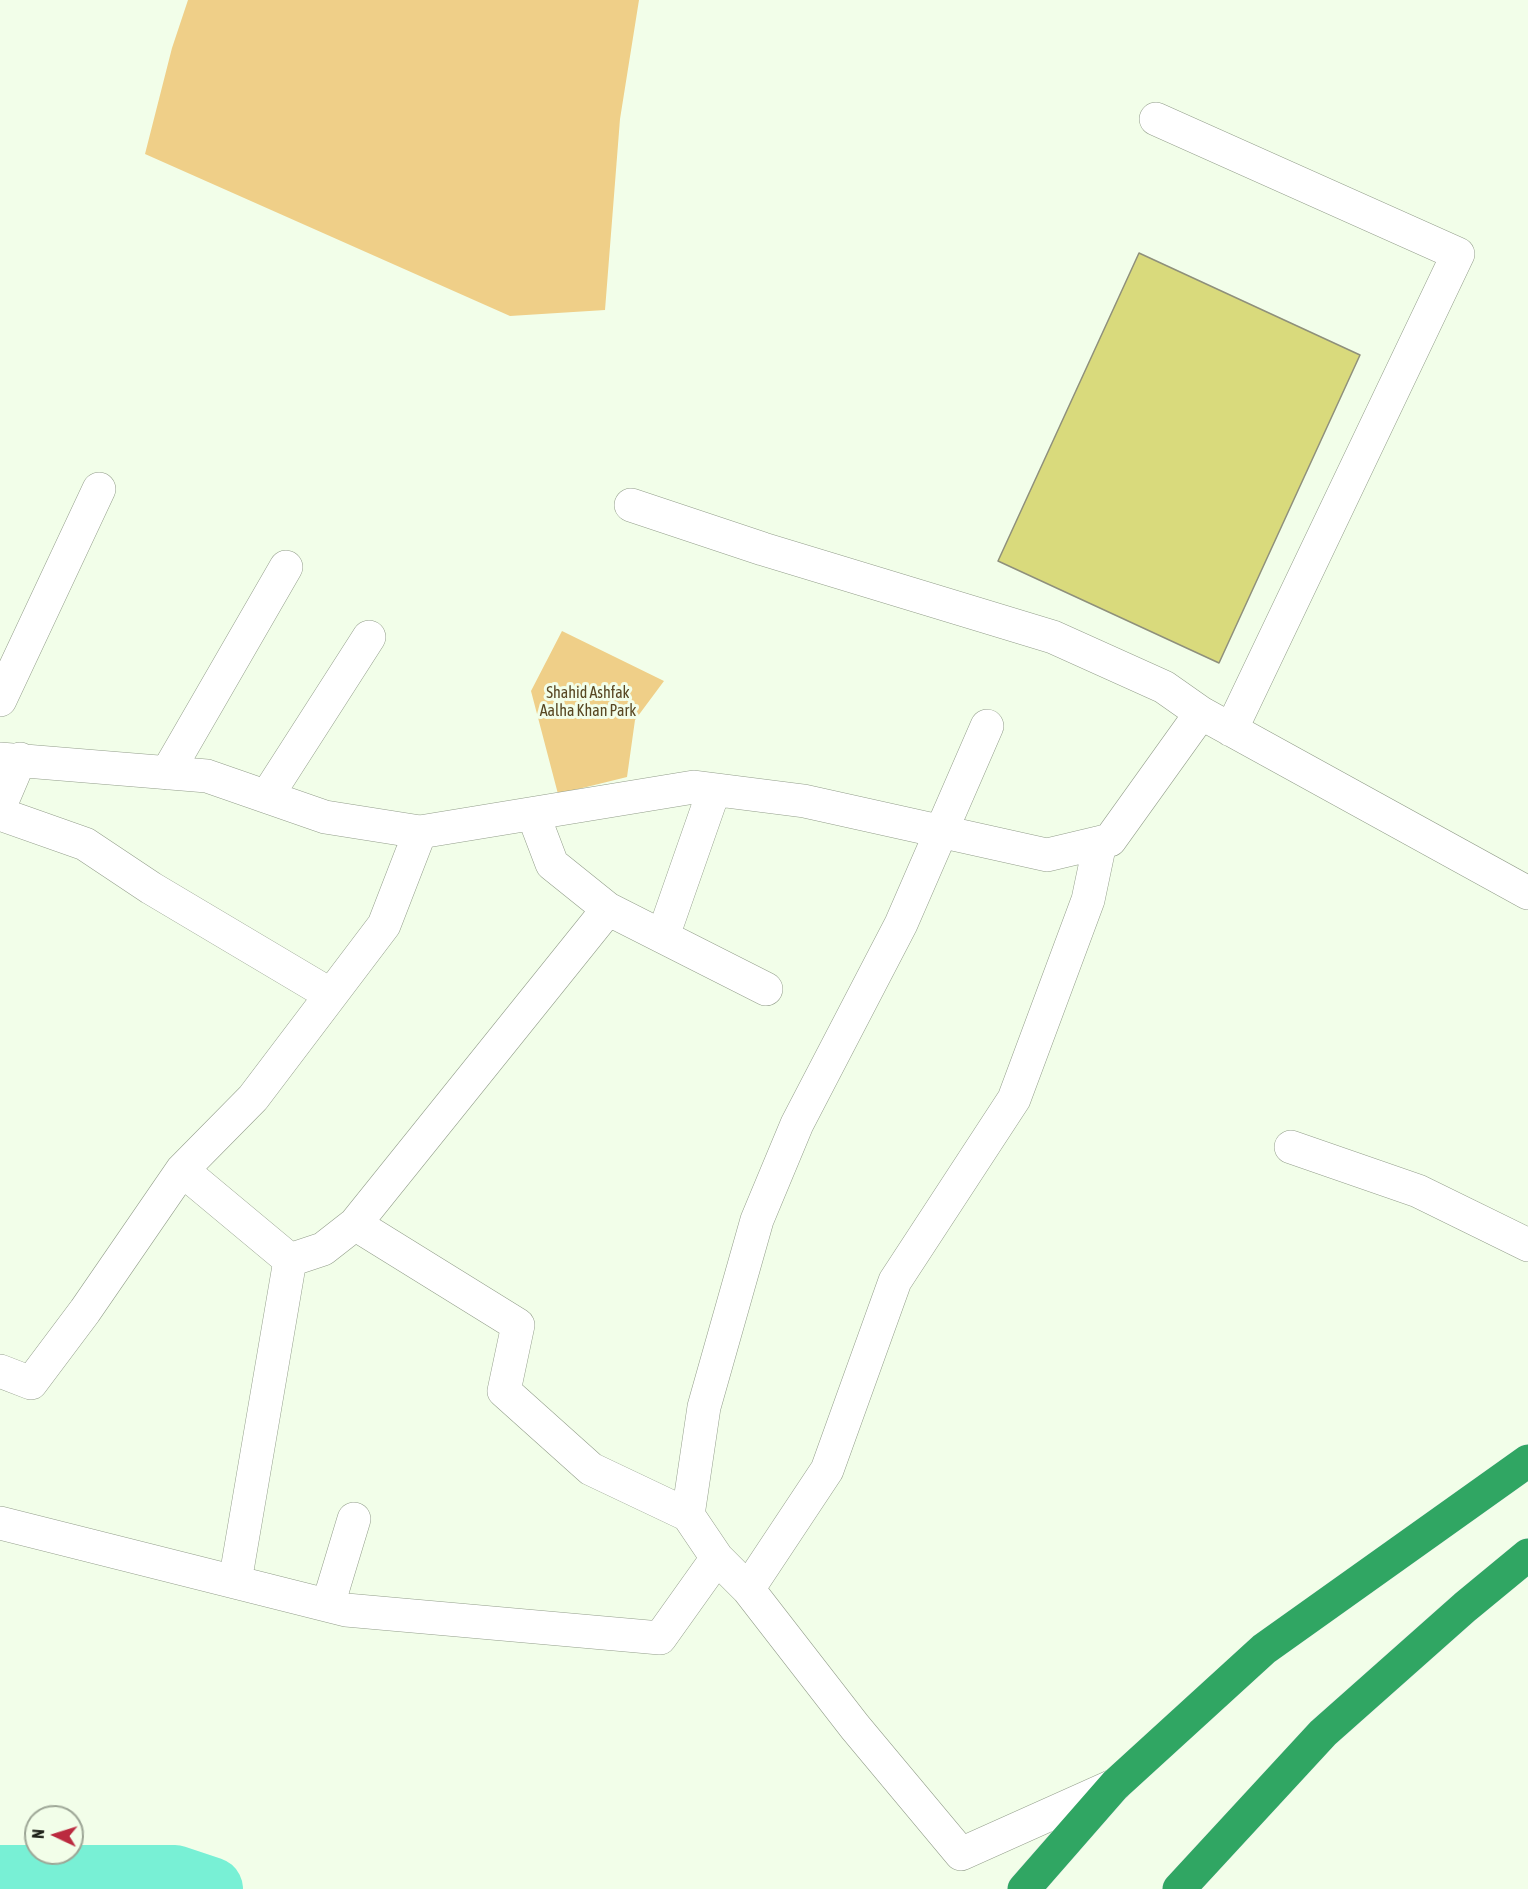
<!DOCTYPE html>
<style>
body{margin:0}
#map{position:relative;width:1528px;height:1889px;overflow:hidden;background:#f2fee9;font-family:"Asap Condensed",sans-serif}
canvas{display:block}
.north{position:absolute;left:24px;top:1805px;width:60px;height:60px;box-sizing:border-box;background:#f2fee9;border:2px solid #9da696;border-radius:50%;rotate:274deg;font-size:16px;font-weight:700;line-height:24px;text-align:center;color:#1e221a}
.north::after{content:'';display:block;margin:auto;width:21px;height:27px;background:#bb2a3f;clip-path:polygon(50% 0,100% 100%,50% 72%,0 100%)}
</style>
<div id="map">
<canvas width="1528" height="1889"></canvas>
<div class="north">N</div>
</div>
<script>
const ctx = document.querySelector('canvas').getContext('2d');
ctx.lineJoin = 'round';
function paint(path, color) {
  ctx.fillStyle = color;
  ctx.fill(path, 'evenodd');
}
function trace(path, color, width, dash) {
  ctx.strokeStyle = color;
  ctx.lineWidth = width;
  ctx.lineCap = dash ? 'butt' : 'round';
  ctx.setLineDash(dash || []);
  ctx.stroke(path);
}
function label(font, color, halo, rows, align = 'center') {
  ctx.font = font + ' "Asap Condensed",sans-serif';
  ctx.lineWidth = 6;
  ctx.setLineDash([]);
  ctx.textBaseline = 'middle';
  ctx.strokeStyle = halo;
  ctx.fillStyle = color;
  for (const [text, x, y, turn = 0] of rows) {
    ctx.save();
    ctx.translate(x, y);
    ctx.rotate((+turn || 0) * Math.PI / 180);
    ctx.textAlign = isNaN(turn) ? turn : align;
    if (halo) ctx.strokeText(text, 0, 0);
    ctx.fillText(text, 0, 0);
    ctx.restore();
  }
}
const green = new Path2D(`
 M188 0H639L620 119 605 310 510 316 145 154 172 48Z
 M562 631 664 681 635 720 627 777 558 794 531 691Z`);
const river = new Path2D(`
 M0 1877H175L211 1889`);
const building = new Path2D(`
 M1139 253 1360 355 1219 663 998 561Z`);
const minor = new Path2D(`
 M1156 119 1458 254 1231 730
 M631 505 763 549 1053 637 1164 687 1201 713
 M0 700 99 489
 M0 759 207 776 325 817 420 832 694 787 804 801 1047 855 1110 840 1201 713 1528 893
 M167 773 286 567
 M267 796 369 637
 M0 806 20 759
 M0 814 85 844 151 888 331 995
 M533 814 552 864 608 909 766 989
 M663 936 714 790
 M1291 1147 1418 1191 1528 1245
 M182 1170 290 1260 235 1582
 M355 1224 518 1325 504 1391 591 1469 688 1515 717 1558
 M290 1260 323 1249 355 1224 608 909
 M0 1371 31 1383 85 1311 182 1170 253 1098 384 925 420 832
 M688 1515 704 1407 757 1220 797 1124 901 924 987 726
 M0 1523 346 1610 660 1638 717 1558 748 1589 855 1727 961 1854 1115 1785
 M748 1589 827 1470 895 1281 1014 1099 1088 900 1100 843
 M328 1605 354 1519`);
const highway = new Path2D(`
 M1024 1889 1115 1785 1264 1649 1528 1461
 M1179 1889 1323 1733 1465 1607 1528 1555`);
const parkNames = [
 ["Shahid Ashfak",588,693],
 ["Aalha Khan Park",588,711]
];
paint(green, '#efcf88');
trace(river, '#78f0d5', 64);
paint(building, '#d9da7c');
trace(building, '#8f907b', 1.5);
trace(minor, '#939e8b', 34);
trace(highway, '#ededed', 34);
trace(minor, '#fff', 33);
trace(highway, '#30a663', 33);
label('16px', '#584722', '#f2fee9', parkNames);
</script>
